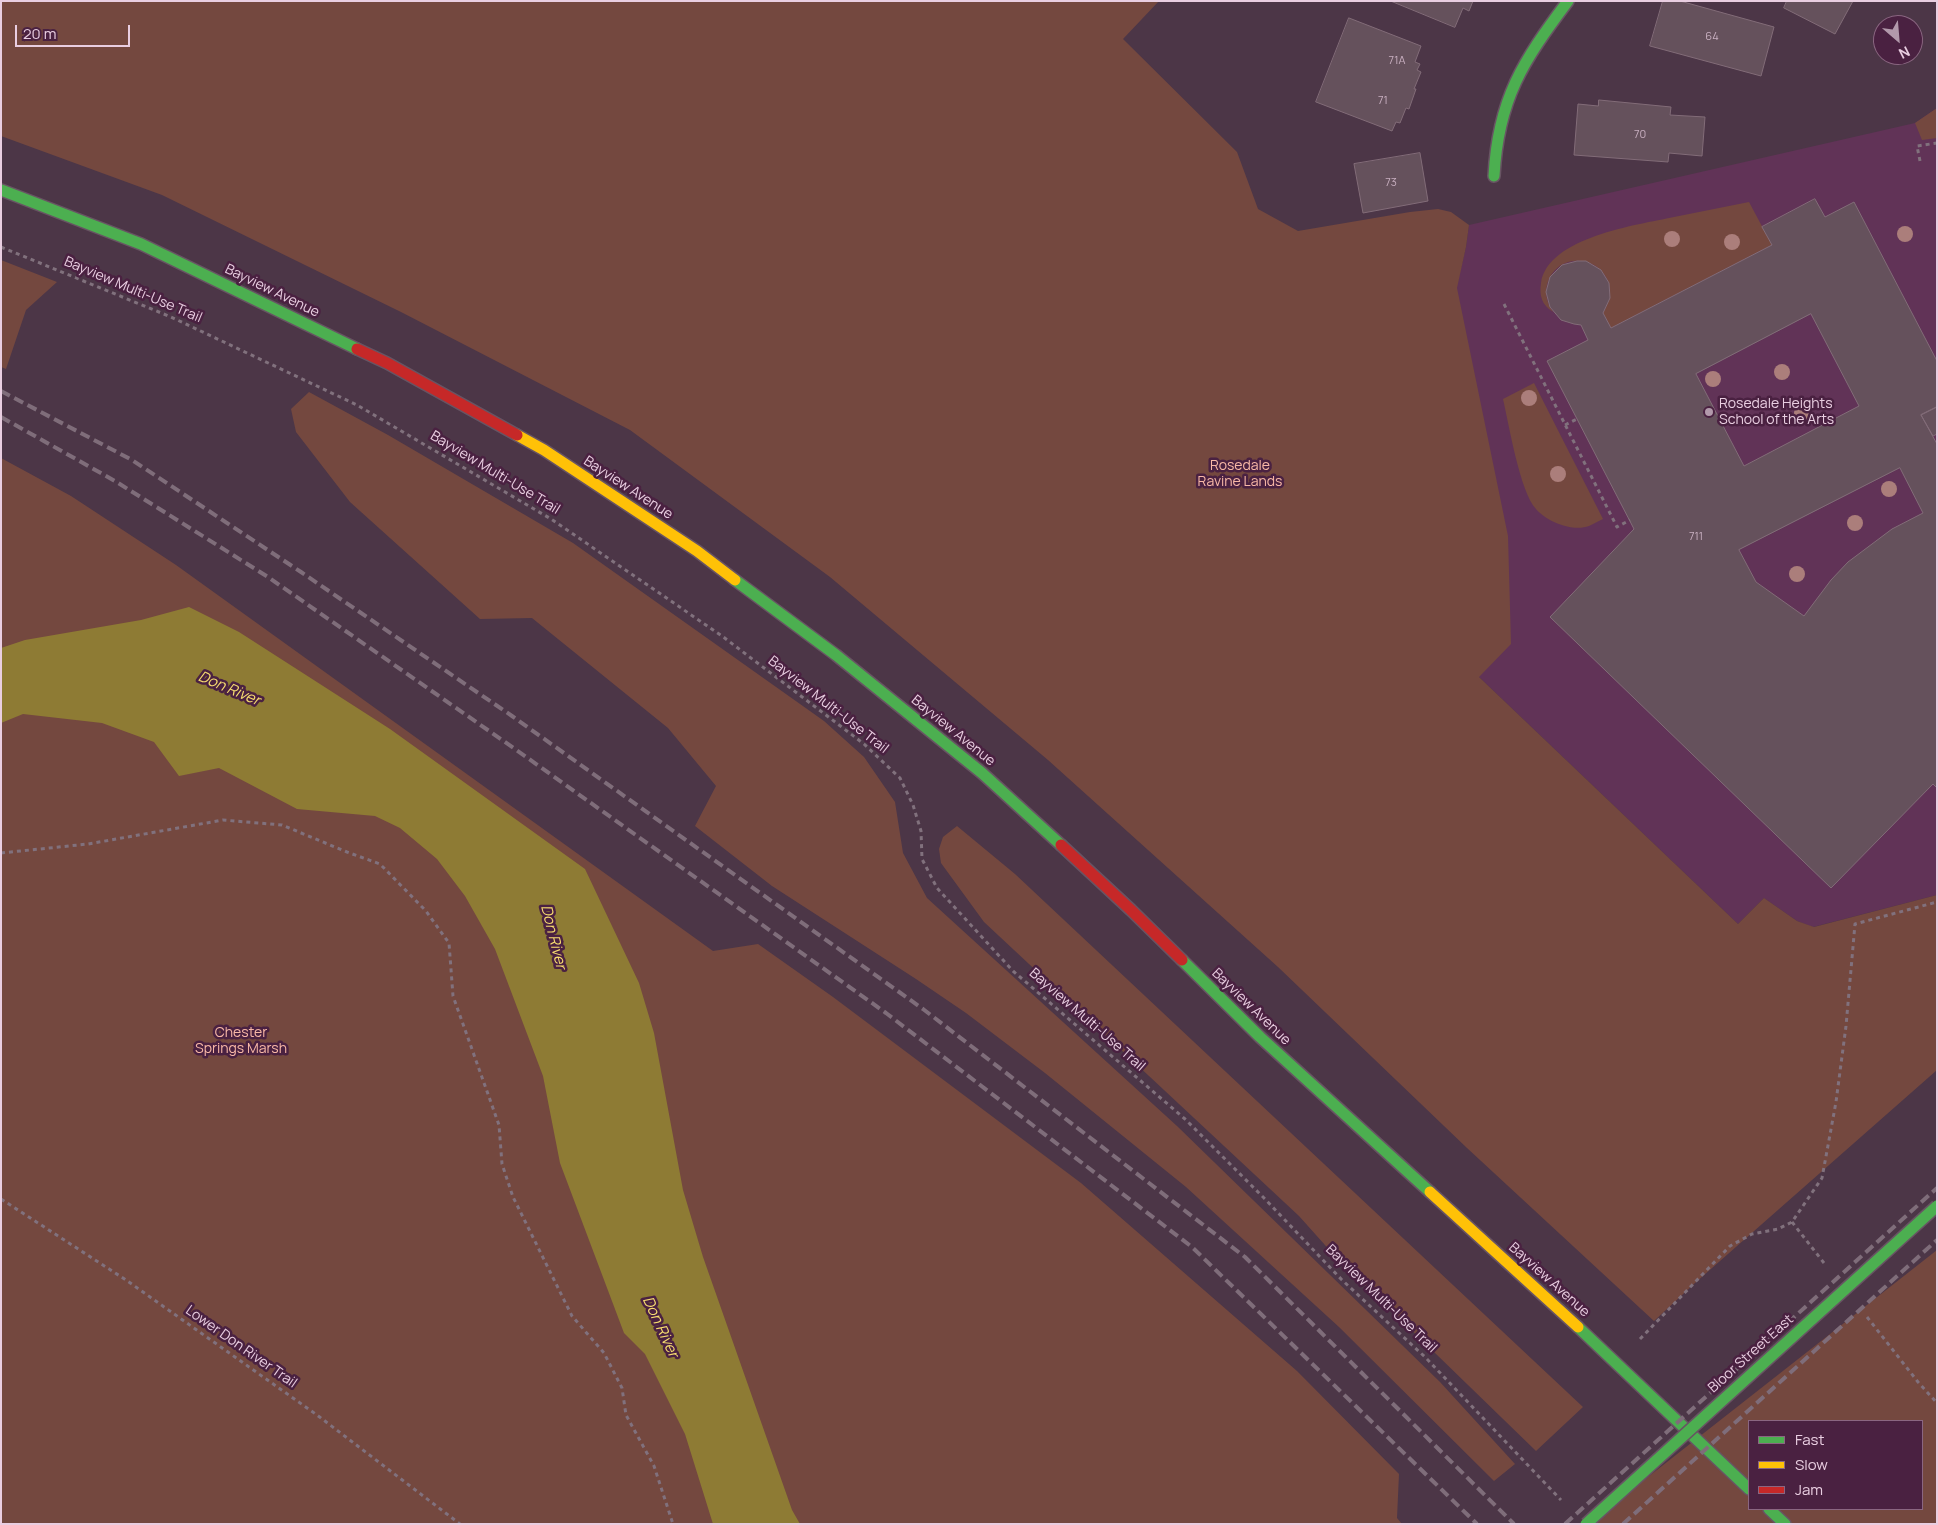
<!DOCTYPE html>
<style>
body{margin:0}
#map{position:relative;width:1938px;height:1525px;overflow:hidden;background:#4c3647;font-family:Manrope,sans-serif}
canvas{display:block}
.frame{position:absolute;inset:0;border:2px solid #e9cee1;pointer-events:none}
.legend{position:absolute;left:1748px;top:1420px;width:175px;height:90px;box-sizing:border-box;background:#4a2141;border:1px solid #8a6681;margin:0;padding:6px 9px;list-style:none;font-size:15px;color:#e9cee1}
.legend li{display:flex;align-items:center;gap:10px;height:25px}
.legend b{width:25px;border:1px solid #8a6681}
.north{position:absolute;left:1873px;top:15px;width:50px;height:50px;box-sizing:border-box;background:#4a2141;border:1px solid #8a6681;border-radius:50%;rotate:153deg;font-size:14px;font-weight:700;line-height:20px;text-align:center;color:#e9cee1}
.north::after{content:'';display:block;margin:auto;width:18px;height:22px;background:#b299ab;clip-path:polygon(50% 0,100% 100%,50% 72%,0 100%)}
.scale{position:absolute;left:15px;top:25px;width:115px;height:22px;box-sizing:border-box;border:2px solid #e9cee1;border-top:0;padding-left:6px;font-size:15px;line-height:18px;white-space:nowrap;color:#e9cee1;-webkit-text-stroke:4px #4a2141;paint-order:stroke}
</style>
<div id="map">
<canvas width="1938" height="1525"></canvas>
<div class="frame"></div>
<ul class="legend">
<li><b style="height:6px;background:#4caf50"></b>Fast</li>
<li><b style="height:6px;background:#ffc107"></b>Slow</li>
<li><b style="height:6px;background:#c62828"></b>Jam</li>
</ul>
<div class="north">N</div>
<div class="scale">20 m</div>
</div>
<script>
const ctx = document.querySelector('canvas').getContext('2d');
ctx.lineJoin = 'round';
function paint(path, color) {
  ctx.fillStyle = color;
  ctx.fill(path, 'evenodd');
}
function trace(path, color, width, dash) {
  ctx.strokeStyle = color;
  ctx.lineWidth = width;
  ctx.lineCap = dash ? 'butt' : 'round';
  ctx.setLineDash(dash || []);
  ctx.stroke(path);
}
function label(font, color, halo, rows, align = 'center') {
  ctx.font = font + ' Manrope,sans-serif';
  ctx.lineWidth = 5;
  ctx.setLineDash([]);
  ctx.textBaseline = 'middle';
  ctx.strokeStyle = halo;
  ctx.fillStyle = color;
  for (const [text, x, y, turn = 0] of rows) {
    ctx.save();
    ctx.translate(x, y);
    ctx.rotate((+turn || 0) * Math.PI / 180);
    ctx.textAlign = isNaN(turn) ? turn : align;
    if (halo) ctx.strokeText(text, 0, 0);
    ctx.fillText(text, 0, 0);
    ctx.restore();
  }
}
const built = new Path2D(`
 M1937 108V895L1813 927 1797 921 1764 898 1738 924 1479 677 1456 288 1466 247 1469 225 1915 123Z`);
const green = new Path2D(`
 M1 1H1159L1123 39 1237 152 1258 209 1298 231 1410 212 1438 209 1451 212 1469 225 1466 247 1457 288 1508 536 1511 644 1479 677 1738 924 1764 898 1797 921 1814 927 1937 895V1070L1695 1283 1654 1321 1467 1148 1278 967 1048 760 830 577 630 430 401 312 162 195 1 136Z
 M1937 108V138L1922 140 1915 123Z
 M1749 202 1772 245 1611 328 1603 313C1630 267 1567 241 1549 279 1544 290 1546 302 1553 312 1542 305 1539 296 1541 283 1548 237 1637 225 1674 217 1699 212 1724 207 1749 202Z
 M1 260 57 282 26 310 6 369 1 367Z
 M1534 383 1603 519C1598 521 1594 524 1589 526 1573 532 1547 522 1536 509 1520 492 1509 425 1503 399Z
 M309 392 388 435 573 543 824 721 864 757 895 802 903 853 927 898 1177 1126 1440 1382 1515 1464 1494 1481 1339 1327 1186 1187 1045 1073 966 1013 916 979 772 886 695 826 716 786 668 728 532 618 480 619 350 502 296 432 291 409Z
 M1 458 71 496 176 565 713 951 758 944 833 997 1081 1183 1297 1371 1399 1474 1397 1518 1402 1524H1Z
 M957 826 1015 874 1583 1407 1536 1451 1333 1254 1299 1216 984 922 941 863 939 849 943 837Z
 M1937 1250V1524H1588ZM1749 1421H1922V1509H1749Z`);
const water = new Path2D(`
 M189 607 239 632 390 729 585 869 639 983 654 1033 683 1190 703 1257 792 1510 800 1524H713L685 1434 645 1354 624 1333 560 1163 543 1076 495 949 465 896 437 859 400 828 375 816 297 809 219 768 179 776 154 742 102 723 23 714 1 723V648L25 640 141 620Z`);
const building = new Path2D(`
 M1391 1H1473L1469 11 1463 8 1455 27Z
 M1663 1H1680L1774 27 1761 76 1650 46Z
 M1787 1H1853L1835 34 1784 8Z
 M1349 18 1421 46 1415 62 1420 64 1417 70 1421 72 1414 89H1416L1409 109 1406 108 1400 123 1396 122 1392 131 1316 102Z
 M1599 100 1671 107 1670 115 1705 117 1702 156 1669 153 1668 162 1574 155 1578 104 1598 106Z
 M1420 153 1428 201 1363 213 1354 164Z
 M1815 199 1825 217 1854 202 1937 361V407L1921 415 1937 444V788L1933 784 1831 888 1550 617 1634 529 1547 361 1588 340 1581 325 1574 324 1561 320 1550 307 1546 292 1550 277 1562 265 1577 261H1586L1601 270 1609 283 1610 298 1603 313 1611 328 1772 245 1762 227ZM1811 314 1859 406 1744 466 1696 374ZM1900 468 1923 513 1892 529 1848 562 1831 580 1804 616 1756 582 1739 550Z
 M1937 407V434L1933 436 1921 415Z`);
const path = new Path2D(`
 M1920 161 1917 146 1937 143
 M1 247 171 317 357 405 551 519 722 636 864 744 900 778 913 805 921 831 922 859 937 888 1013 971 1185 1119 1264 1198 1342 1280 1425 1357 1561 1500
 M1504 304 1617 527 1630 520
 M1565 425 1577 419
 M1 853 88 844 223 820 282 825 347 852 380 864 426 911 449 943 453 996 499 1125 502 1164 513 1197 572 1316 604 1353 622 1388 626 1415 654 1466 673 1524
 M1 1199 126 1280 317 1415 460 1524
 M1792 1222 1824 1263
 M1867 1317 1918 1382 1937 1403
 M1640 1339 1730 1246 1752 1234 1778 1229 1792 1222 1822 1178 1836 1102 1846 1026 1855 924 1937 902`);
const fast = new Path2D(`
 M1494 176C1498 99 1523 61 1568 1
 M1 190 141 244 357 349
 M735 580 836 655 982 773 1061 845
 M1182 960 1260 1037 1430 1192
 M1578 1327 1749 1489
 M1769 1509 1785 1524`);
const slow = new Path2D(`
 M517 435 544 450 697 551 735 580
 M1430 1192 1578 1327`);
const jam = new Path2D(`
 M357 349 387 363 517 435
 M1061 845 1131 910 1182 960`);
const rail = new Path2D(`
 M1 391 132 460 301 572 512 716 923 1009 1245 1257 1514 1524
 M1 417 115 481 268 577 515 749 886 1013 1192 1247 1477 1524
 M1565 1524 1937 1188
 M1623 1524 1937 1240`);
const fastBridge = new Path2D(`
 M1586 1524 1937 1206`);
const trees = [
 [1905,234],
 [1672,239],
 [1732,242],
 [1782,372],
 [1713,379],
 [1529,398],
 [1802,413],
 [1558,474],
 [1889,489],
 [1855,523],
 [1797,574]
];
const markers = [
 [1709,412,5,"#b299ab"]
];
const numberNames = [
 ["64",1712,37],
 ["71A",1397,61],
 ["71",1383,101],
 ["70",1640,135],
 ["73",1391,183],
 ["711",1696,537]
];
const streetNames = [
 ["Bayview Multi-Use Trail",133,290,23],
 ["Bayview Avenue",272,291,26],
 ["Bayview Multi-Use Trail",495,473,31],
 ["Bayview Avenue",628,488,33],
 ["Bayview Multi-Use Trail",828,705,38],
 ["Bayview Avenue",953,731,39],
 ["Bayview Avenue",1251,1007,44],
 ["Bayview Multi-Use Trail",1087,1020,41],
 ["Bayview Avenue",1549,1280,42],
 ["Bayview Multi-Use Trail",1381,1299,44],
 ["Lower Don River Trail",241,1347,35],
 ["Bloor Street East",1751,1354,-42]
];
const poiNames = [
 ["Rosedale Heights",1719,404],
 ["School of the Arts",1719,420]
];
const parkNames = [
 ["Rosedale",1240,466],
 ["Ravine Lands",1240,482],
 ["Chester",241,1033],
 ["Springs Marsh",241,1049]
];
const waterNames = [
 ["Don River",229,689,23],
 ["Don River",553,937,76],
 ["Don River",660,1327,65]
];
paint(built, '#613357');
paint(green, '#74483f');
paint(water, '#8e7b34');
paint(building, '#65515c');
trace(building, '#826c78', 1);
trace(fast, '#685463', 14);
trace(slow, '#685463', 14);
trace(jam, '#685463', 14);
trace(path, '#81717d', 3, [4, 4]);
trace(fast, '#4caf50', 11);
trace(slow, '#ffc107', 11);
trace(jam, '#c62828', 11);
trace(rail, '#7f6d7a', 4, [10, 5]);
trace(fastBridge, '#685463', 14, []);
trace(fastBridge, '#4caf50', 11);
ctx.fillStyle = '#ab7e7b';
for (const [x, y] of trees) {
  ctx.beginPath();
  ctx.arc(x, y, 8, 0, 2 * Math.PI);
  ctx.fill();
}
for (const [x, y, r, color] of markers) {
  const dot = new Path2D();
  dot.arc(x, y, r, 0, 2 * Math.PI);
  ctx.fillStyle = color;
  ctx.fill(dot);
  trace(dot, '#4a2141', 2);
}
label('11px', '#c8afc0', null, numberNames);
label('14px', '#e9cee1', '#4a2141', streetNames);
label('14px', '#e9cee1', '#4a2141', poiNames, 'left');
label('14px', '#f8b8a6', '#4a2141', parkNames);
label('italic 15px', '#f6dc70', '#4a2141', waterNames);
</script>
